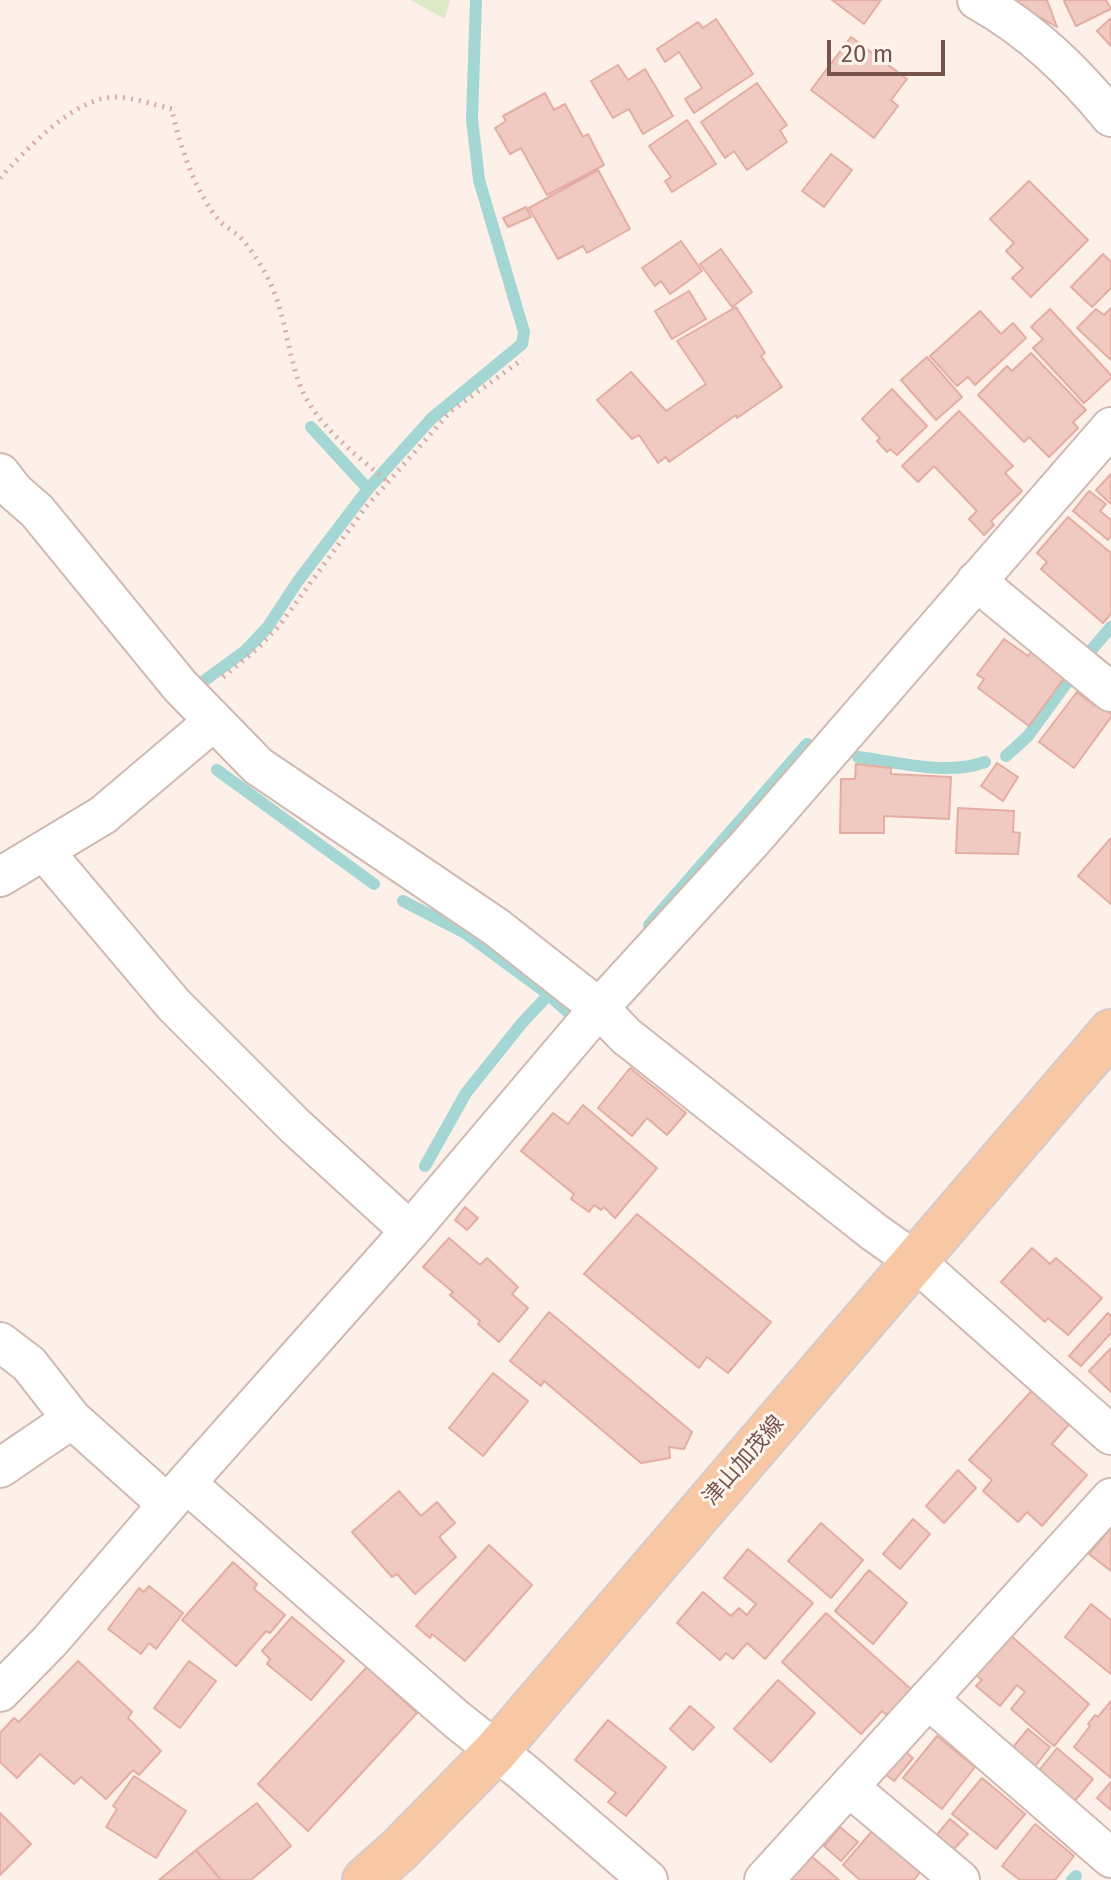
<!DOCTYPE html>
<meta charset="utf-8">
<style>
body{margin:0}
#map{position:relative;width:1111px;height:1880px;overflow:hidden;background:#fcf0e9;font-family:"Fira Sans",sans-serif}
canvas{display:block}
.scale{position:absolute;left:827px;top:40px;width:118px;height:36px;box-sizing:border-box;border:4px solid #76534d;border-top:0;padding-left:10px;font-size:24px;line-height:28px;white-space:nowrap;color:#76534d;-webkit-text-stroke:6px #fef5ef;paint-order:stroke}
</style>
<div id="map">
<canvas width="1111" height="1880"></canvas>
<div class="scale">20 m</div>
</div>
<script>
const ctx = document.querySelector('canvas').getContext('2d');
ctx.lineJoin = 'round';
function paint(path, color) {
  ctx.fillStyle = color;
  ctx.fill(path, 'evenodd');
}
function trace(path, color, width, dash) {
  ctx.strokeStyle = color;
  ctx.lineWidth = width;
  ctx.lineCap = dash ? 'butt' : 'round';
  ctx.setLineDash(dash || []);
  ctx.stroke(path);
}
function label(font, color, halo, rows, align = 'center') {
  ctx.font = font + ' "Fira Sans","Noto Sans JP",sans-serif';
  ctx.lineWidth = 6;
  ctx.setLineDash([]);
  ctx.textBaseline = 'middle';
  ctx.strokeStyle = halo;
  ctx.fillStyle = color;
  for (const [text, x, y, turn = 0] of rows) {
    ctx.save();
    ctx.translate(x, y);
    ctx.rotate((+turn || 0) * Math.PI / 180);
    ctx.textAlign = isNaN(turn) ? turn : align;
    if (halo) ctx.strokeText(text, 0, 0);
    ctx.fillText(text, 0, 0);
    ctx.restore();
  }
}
const green = new Path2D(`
 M410 0H450L445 19Z`);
const stream = new Path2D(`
 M311 427 368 489
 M1088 654 1111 627
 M205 680 245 651 267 628 298 581 368 489 432 418 522 344 524 332 479 180 472 119 476 0
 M1006 756 1028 736 1071 677
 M858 757C897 762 947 776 985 762
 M217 770 374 884
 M403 901 465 933 548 994 570 1014
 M649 925 807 744
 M425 1166 466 1093 522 1023 551 992
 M1072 1880 1076 1876`);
const building = new Path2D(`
 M832 0H881L864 24Z
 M1047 0 1057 27 1011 1 1014 0Z
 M1067 0H1106L1111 9 1076 26 1064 1Z
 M1111 18V46L1097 31Z
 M716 19 753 74 694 113 685 99 702 88 679 52 665 62 657 49 698 22 703 28Z
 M851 37 907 79 891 100 898 106 874 138 811 90Z
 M618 65 628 80 645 69 673 116 643 134 629 109 613 118 591 81Z
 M757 83 787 125 780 130 787 142 747 170 734 151 725 158 701 122Z
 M545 93 554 110 565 104 583 137 588 134 604 165 547 195 521 148 510 154 495 128 506 121 503 116Z
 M687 120 716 164 672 192 665 181 671 177 649 146Z
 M831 154 852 170 824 207 802 191Z
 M598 170 630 229 587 253 583 246 558 259 529 208Z
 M1029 181 1088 240 1031 297 1012 278 1023 268 1006 251 1014 243 990 219Z
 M526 207 531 217 508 227 503 218Z
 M681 241 702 271 670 294 661 281 655 286 642 268Z
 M721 249 752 292 732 307 700 264Z
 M1103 254 1111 262V288L1092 307 1071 287Z
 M689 291 706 319 672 339 655 311Z
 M736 307 765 353 761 356 782 387 737 418 736 415 669 462 666 457 658 463 639 435 632 439 597 400 631 372 666 411 706 384 677 341Z
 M1111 308V360L1077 328 1096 309 1104 315Z
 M1050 309 1111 375V378L1084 403 1033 348 1043 339 1031 327Z
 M980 311 1001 334 1013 323 1026 338 975 385 968 377 957 386 930 356Z
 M1031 353 1086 410 1073 422 1078 428 1049 457 1029 437 1024 442 978 395 1007 366 1012 371Z
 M927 357 962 397 936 420 901 380Z
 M892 389 927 426 897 455 890 449 887 452 877 441 880 438 862 419Z
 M959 411 1013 466 1005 473 1022 491 991 521 994 525 984 535 969 519 977 511 934 466 918 482 902 466Z
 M1111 474V504L1096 490Z
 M1089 491 1106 504 1100 511 1111 520V536L1108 540 1073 511Z
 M1068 517 1111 553V614L1103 623 1041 569 1047 562 1037 553Z
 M1004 639 1028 656 1031 652 1065 677 1029 726 978 688 984 679 977 675Z
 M1077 692 1095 706 1097 703 1111 714V717L1074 768 1039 742Z
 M997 763 1018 777 1003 801 981 786Z
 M856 764 891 768V774L951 777 949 819 884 816V833H840L841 779H855Z
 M958 808 1014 811 1013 832 1020 833 1018 854 956 853Z
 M1111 838V904L1078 876Z
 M630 1068 686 1113 667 1135 647 1118 632 1136 598 1108Z
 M583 1105 657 1168 615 1218 604 1207 601 1210 594 1205 589 1212 571 1199 574 1194 521 1151 553 1113 568 1124Z
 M465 1207 478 1218 467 1230 455 1220Z
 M637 1214 771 1322 728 1373 707 1357 699 1368 584 1274Z
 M449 1238 480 1265 487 1258 518 1287 512 1294 528 1308 499 1342 478 1324 480 1321 450 1295 453 1292 423 1267Z
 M1032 1248 1050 1264 1056 1258 1102 1298 1068 1335 1048 1318 1045 1322 1001 1282Z
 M549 1312 692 1432 684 1449 669 1447 670 1458 641 1463 544 1381 541 1386 510 1361Z
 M1108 1313 1111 1316V1333L1081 1366 1069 1356Z
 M1111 1348V1392L1089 1371Z
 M493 1373 528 1401 483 1456 449 1428Z
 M1035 1387 1072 1421 1052 1444 1087 1475 1042 1526 1027 1512 1018 1522 983 1491 992 1480 969 1460Z
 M958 1470 976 1488 944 1523 926 1506Z
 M399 1491 421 1516 437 1502 455 1523 439 1537 456 1557 415 1594 397 1574 392 1577 352 1532Z
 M913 1519 930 1534 900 1569 883 1554Z
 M821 1523 863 1560 831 1598 788 1561Z
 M1110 1529 1111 1530V1571L1089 1554Z
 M489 1545 532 1585 465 1661 432 1634 430 1638 416 1626Z
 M748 1549 813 1603 765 1659 747 1643 733 1659 726 1653 720 1660 677 1623 703 1592 731 1616 739 1608 747 1615 756 1604 724 1578Z
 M233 1562 257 1584 254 1589 285 1615 270 1633 266 1631 236 1666 182 1620Z
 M869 1570 907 1603 873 1644 835 1611Z
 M149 1586 183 1613 156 1649 149 1643 141 1654 108 1629 139 1588 144 1592Z
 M1091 1604 1111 1620V1674L1065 1637Z
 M826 1613 912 1690 888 1716 882 1711 861 1734 782 1662Z
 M292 1617 344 1661 311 1700 267 1664 270 1659 262 1651Z
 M1010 1635 1089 1704 1054 1746 1011 1709 1025 1692 1017 1685 1000 1706 976 1686 982 1680 976 1675Z
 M78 1661 132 1712 128 1718 161 1751 139 1775 133 1770 106 1799 81 1777 74 1784 40 1754 17 1778 0 1762V1733L14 1718 19 1722Z
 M189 1661 216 1681 180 1728 154 1708Z
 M367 1667 417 1713 308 1831 258 1784Z
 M778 1680 815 1713 771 1762 734 1729Z
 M1111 1701V1778L1074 1747 1090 1726 1088 1724 1095 1715 1098 1717Z
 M690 1706 714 1727 693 1750 670 1729Z
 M608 1720 666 1767 626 1816 608 1802 616 1793 575 1760Z
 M1028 1729 1050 1747 1033 1769 1010 1751Z
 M937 1736 975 1767 942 1809 903 1778Z
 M1057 1748 1093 1779 1073 1803 1037 1773Z
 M905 1751 913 1758 894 1781 885 1774Z
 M134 1776 186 1811 156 1858 106 1827 117 1809 113 1806Z
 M982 1778 1025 1814 996 1849 952 1814Z
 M1111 1782V1810L1097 1798Z
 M257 1803 291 1846 251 1880H221L196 1850Z
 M0 1813 31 1844 0 1875Z
 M950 1819 968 1834 953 1850 936 1836Z
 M1035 1824 1074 1856 1055 1880H1020L1002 1866Z
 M840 1827 858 1842 841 1861 824 1846Z
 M873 1830 921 1871 914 1880H860L843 1865Z
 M196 1850 221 1880H159Z
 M810 1855 839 1880H789Z`);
const path = new Path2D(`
 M0 178C27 149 75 96 117 97 134 98 155 105 172 109 178 142 197 197 220 221 225 227 233 231 239 236 248 245 258 260 264 271 283 303 286 342 297 377 311 422 353 452 388 482
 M223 677 256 650 279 626 365 508 451 411 523 359`);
const minor = new Path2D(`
 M977 0C1031 30 1072 70 1111 117
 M0 473 14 491 37 511 180 686 258 766 496 927 599 1008 626 1036 874 1232 915 1261 1111 1435
 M976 581 1111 692
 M44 851 174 1005 295 1126 410 1231
 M0 877 103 815 214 721
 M0 1342 29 1364 72 1419 167 1504
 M0 1468 72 1419
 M186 1483 456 1719 524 1773 648 1880
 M0 1692 50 1641 186 1483 410 1231 599 1008 750 843 1111 427
 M928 1699 1111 1858
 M849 1787 960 1880
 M764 1880 1111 1498`);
const primary = new Path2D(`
 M365 1880 399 1850 495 1752 1111 1032`);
const streetNames = [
 ["津山加茂線",744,1461,-49]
];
paint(green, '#dceac7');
trace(stream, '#a4d7d4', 12);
paint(building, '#f0cac1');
trace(building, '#e3ada2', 2);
trace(minor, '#d0b9b1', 42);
trace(primary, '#d6cbca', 48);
trace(path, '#d6ada4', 5, [2, 6]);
trace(minor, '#fff', 38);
trace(primary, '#f8c7a4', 44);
label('22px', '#76534d', '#fef5ef', streetNames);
</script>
